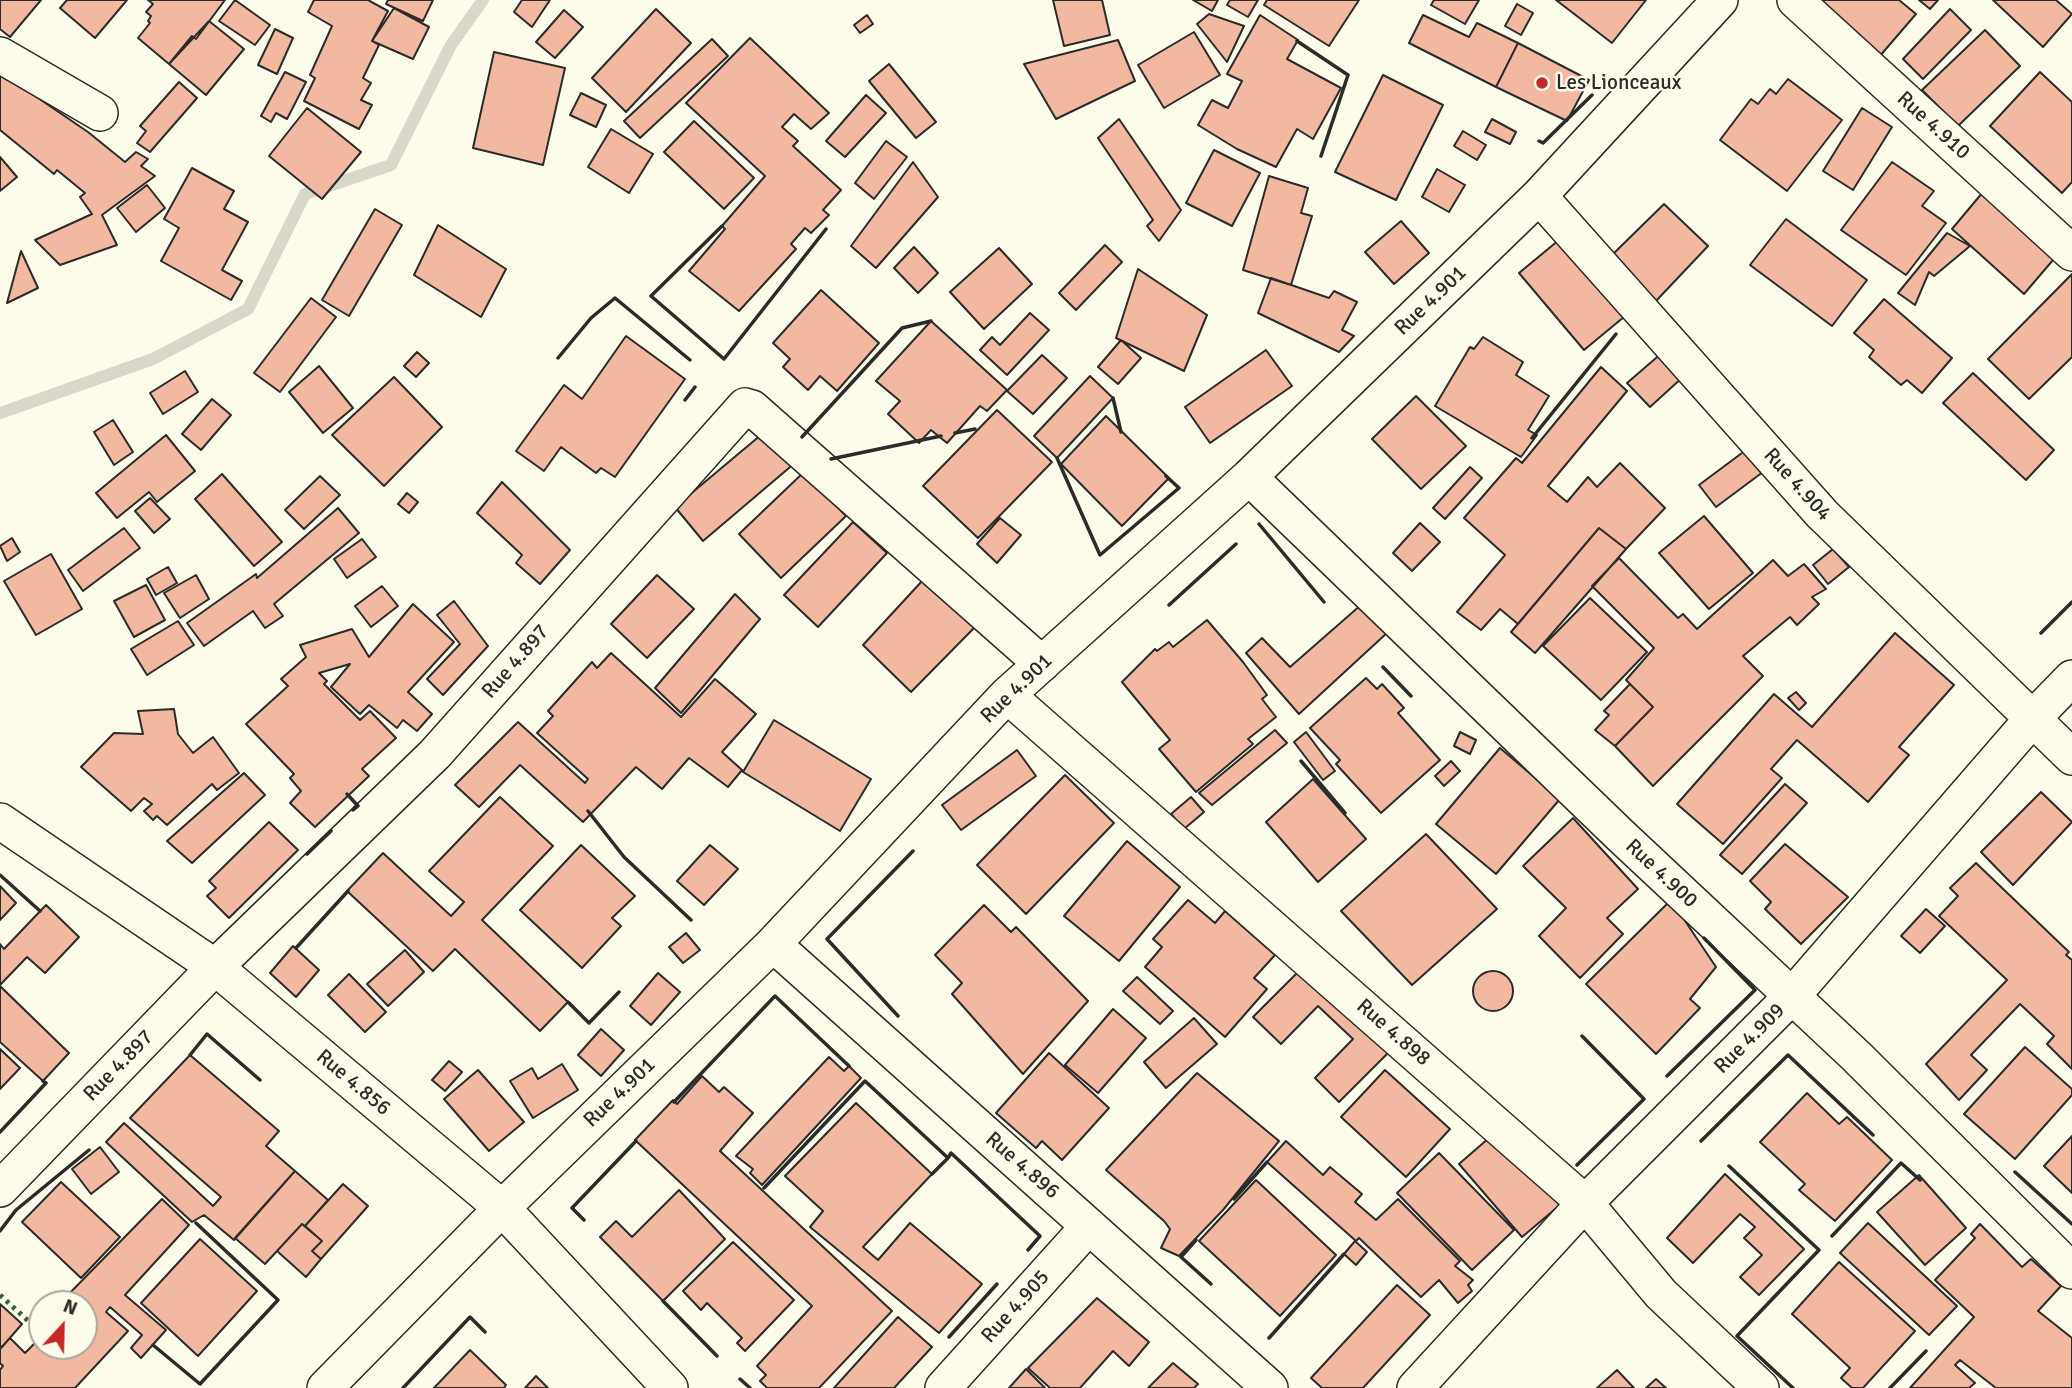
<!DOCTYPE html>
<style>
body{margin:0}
#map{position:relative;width:2072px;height:1388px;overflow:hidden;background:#fdfbea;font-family:Signika,sans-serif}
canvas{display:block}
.north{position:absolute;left:28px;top:1290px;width:70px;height:70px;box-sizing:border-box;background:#fdfbea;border:2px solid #a9a89e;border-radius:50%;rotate:22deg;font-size:19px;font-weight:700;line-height:28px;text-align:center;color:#2b2b2b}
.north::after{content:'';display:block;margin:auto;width:24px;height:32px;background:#c62828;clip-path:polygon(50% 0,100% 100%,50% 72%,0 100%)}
</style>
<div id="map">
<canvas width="2072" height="1388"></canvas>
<div class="north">N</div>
</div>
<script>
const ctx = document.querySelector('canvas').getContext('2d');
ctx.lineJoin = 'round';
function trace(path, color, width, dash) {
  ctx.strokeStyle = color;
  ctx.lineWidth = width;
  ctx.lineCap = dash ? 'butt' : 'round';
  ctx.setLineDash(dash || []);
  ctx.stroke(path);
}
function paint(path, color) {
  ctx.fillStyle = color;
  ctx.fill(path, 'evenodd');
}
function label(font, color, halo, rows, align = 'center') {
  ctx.font = font + ' Signika,sans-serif';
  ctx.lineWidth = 5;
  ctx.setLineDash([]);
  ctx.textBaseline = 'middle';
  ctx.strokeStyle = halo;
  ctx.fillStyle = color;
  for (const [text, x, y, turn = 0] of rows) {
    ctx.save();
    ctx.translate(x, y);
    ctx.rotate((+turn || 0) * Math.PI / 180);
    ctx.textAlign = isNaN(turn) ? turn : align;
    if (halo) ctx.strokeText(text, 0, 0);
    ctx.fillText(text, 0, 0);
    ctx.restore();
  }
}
const stream = new Path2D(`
 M0 413 153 359 248 309 305 194 391 165 451 45 483 0`);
const building = new Path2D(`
 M0 0H41L10 37 0 29Z
 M67 0H127L95 38 60 8Z
 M148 0H225L196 39 192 36 169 64 138 38 150 23 148 21 151 16 146 12 153 4Z
 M235 0 270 25 255 45 219 21Z
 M314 0H368L388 11 372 41 379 45 363 78 371 83 361 100 372 105 359 129 304 101 315 78 310 75 332 26 308 12Z
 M388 0H433L423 21 386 4Z
 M522 0H550L532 27 514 12Z
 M1053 0H1102L1110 35 1064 46Z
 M1193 0H1218L1212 11Z
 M1230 0H1258L1248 17 1227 5Z
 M1267 0H1359L1329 46 1264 5Z
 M1434 0H1479L1465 24 1431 5Z
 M1556 0H1646L1612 43Z
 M1824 0H1899L1916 14 1879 57 1819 6Z
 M1919 0H1938L1930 9Z
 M1993 0H2056L2072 14 2043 47Z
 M1517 4 1533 13 1521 35 1505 26Z
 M394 8 429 27 413 59 372 41Z
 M656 9 691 43 626 112 592 78Z
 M1950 9 1971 30 1923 79 1903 59Z
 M564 10 583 27 555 58 536 42Z
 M1209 14 1244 26 1227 62 1197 24Z
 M867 15 873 24 860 33 854 25Z
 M1260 15 1298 40 1287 59 1341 88 1313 139 1297 129 1276 167 1237 149 1198 125 1212 100 1228 108 1242 81 1227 74Z
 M1423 15 1469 37 1477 23 1518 43 1496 87 1409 43Z
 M209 21 244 49 206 95 169 64Z
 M275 29 293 38 277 74 258 65Z
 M1985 30 2020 66 1958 126 1922 90Z
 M1194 32 1220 75 1164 108 1138 65Z
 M750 38 829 113 811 129 794 114 782 127 798 141 793 146 841 190 823 210 829 215 811 233 805 228 791 244 796 249 739 311 689 271 725 229 722 226 765 176 686 103Z
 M712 39 728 56 640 138 624 121Z
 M1118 40 1135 81 1056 119 1024 64Z
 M1518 43 1589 80 1567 121 1496 87Z
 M494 52 565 68 543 165 473 148Z
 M889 64 936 122 916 138 869 81Z
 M0 72 88 132 125 162 136 152 148 159 141 166 155 176 102 215 117 245 60 265 35 240 92 214 80 197 85 193 57 170 54 174 0 130Z
 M285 72 306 82 287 119 276 113 271 122 261 116Z
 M2040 72 2072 102V182L2062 193 1990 126Z
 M1383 75 1443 105 1396 200 1335 172Z
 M1788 79 1842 120 1787 191 1720 140 1751 99 1758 104 1770 89 1776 94Z
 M179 82 197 98 150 152 137 143 146 131 140 126Z
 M581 93 606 105 596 127 570 115Z
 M866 95 886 113 845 157 826 141Z
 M307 108 361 152 322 199 269 156Z
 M1862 108 1892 127 1853 190 1823 171Z
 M1119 119 1181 210 1159 241 1147 226 1153 220 1098 138Z
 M1492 119 1516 132 1510 144 1485 132Z
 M694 121 754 178 724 209 664 152Z
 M611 129 653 154 629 193 588 167Z
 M1463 131 1486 145 1477 160 1454 146Z
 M886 141 907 157 874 199 855 183Z
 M1214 150 1260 173 1232 226 1186 203Z
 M0 157 17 177 0 191Z
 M913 162 938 197 876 268 851 246Z
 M1892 162 1934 191 1922 206 1946 223 1906 275 1841 230Z
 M192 168 234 191 224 209 248 222 222 270 242 281 231 300 161 261 179 228 164 219Z
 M1437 169 1465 185 1449 212 1422 197Z
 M1269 176 1308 188 1301 213 1312 216 1291 285 1243 270Z
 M147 185 165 208 136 232 117 208Z
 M1988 186 2059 253 2024 294 1952 229Z
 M1664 204 1708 246 1656 301 1610 257Z
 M375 209 402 225 349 316 322 300Z
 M1786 219 1867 280 1832 326 1750 265Z
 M1401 221 1429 253 1394 284 1365 252Z
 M438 225 506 269 481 317 414 275Z
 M1947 233 1970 246 1934 276 1929 272 1915 305 1898 293Z
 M1565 235 1630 312 1584 350 1519 273Z
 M1105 245 1122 262 1076 310 1059 293Z
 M914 247 938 273 918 293 894 268Z
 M999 248 1032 284 984 329 950 292Z
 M21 251 38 288 7 303Z
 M1138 269 1207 315 1184 371 1116 338Z
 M2072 274V357L2029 399 1988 359Z
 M1271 278 1329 298 1334 291 1357 302 1342 330 1354 336 1339 352 1258 313Z
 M821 290 879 343 837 391 820 376 808 390 783 367 790 359 773 343Z
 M311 298 336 317 280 392 254 373Z
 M1884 299 1952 358 1922 393 1907 380 1901 385 1869 357 1874 350 1854 333Z
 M1030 313 1049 330 1007 375 980 350 992 337 1000 345Z
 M931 321 1007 390 987 411 980 406 947 443 931 430 919 443 888 414 900 401 876 381Z
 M626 336 685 379 615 477 601 468 596 473 561 447 544 471 516 451 564 385 582 399Z
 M1483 337 1523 362 1516 375 1549 396 1528 430 1537 435 1521 457 1435 406 1470 347 1474 349Z
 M1121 340 1141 358 1118 384 1098 367Z
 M1266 350 1292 386 1210 443 1185 407Z
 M417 352 429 363 416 377 404 366Z
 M1663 352 1684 376 1650 407 1627 383Z
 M1042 355 1067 378 1033 414 1007 391Z
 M319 366 353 408 323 433 289 392Z
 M1601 367 1627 391 1548 486 1567 502 1588 477 1597 487 1620 463 1665 508 1626 549 1599 528 1518 624 1500 609 1481 630 1457 612 1505 555 1464 518 1516 458 1522 463Z
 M185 371 198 392 163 414 150 393Z
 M1973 373 2054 450 2026 480 1943 403Z
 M1090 376 1113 398 1057 458 1034 436Z
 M394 377 442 427 384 486 332 435Z
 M1416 396 1466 446 1421 489 1372 439Z
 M212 399 231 415 201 450 182 434Z
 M997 410 1052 462 978 538 923 486Z
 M1106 416 1169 478 1122 526 1061 464Z
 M113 420 133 452 114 465 94 432Z
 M768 429 796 462 703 541 675 507Z
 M166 435 195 471 157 502 149 492 117 518 96 493Z
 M1750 447 1767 469 1716 507 1699 485Z
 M1470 467 1482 478 1445 519 1433 508Z
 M804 472 846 516 781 578 739 534Z
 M222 474 282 542 254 566 195 499Z
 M320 476 340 495 304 529 285 510Z
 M502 482 570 550 540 584 516 563 522 555 477 513Z
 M407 493 418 502 409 513 398 504Z
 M150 498 170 519 154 533 135 511Z
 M338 508 359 533 274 604 283 616 265 628 253 611 204 646 187 623 256 574 257 578Z
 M1704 516 1753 573 1709 609 1659 553Z
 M1000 518 1021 535 997 563 977 544Z
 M853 522 887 553 818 627 784 595Z
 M1420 523 1440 542 1412 571 1393 553Z
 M124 528 140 548 83 591 68 570Z
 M1599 528 1626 549 1535 653 1511 632Z
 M12 538 20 552 7 561 0 546Z
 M362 539 376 557 347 578 334 559Z
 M1833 549 1849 567 1828 584 1813 565Z
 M51 554 82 609 36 635 4 581Z
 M1619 558 1678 618 1683 614 1697 629 1773 560 1788 576 1804 564 1826 589 1812 597 1819 604 1797 625 1790 617 1743 656 1763 676 1653 786 1615 746 1653 707 1626 680 1654 648 1592 586Z
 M168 567 177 583 156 595 147 579Z
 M196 575 209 599 180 618 164 593Z
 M657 575 694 609 647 658 611 624Z
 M923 580 975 627 911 692 863 645Z
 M146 585 165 620 134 637 114 601Z
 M382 586 398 606 371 627 355 606Z
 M735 594 760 619 681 713 655 688Z
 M1590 598 1647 652 1601 700 1543 646Z
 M454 601 488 646 443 695 427 679 460 644 437 615Z
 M413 604 454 642 408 692 432 714 417 731 403 720 397 728 369 705 360 714 331 687 350 664 319 673 327 681 324 684 360 720 370 711 396 738 362 769 369 776 315 827 290 803 301 791 290 778 294 774 246 724 288 686 281 679 306 657 300 645 352 629 369 657Z
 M1362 604 1388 632 1299 714 1246 653 1262 638 1290 667Z
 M1207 620 1243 662 1267 695 1262 699 1276 717 1248 739 1253 744 1196 792 1159 749 1170 740 1122 682 1155 649 1157 651 1169 642 1173 647Z
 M178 621 194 645 147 675 131 649Z
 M1895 633 1954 685 1899 747 1909 755 1868 802 1797 740 1771 769 1782 778 1723 844 1677 804 1774 694 1812 727Z
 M611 653 681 717 715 679 756 714 722 752 742 770 728 787 689 758 662 789 636 767 583 822 520 765 479 807 455 785 518 722 585 783 588 779 537 733 553 716 548 711 592 662 597 668Z
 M1366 678 1377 689 1382 684 1404 708 1398 713 1440 760 1381 813 1336 764 1340 760 1310 728Z
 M1630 684 1653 707 1615 746 1595 730 1609 715 1604 711Z
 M1796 692 1806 703 1799 710 1788 698Z
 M174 709 178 734 193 753 213 737 239 773 217 790 212 784 167 825 157 816 153 820 144 811 152 804 144 798 131 811 81 767 114 733 143 734 138 711Z
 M774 720 871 779 840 831 743 772Z
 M1275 730 1287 743 1212 805 1199 793Z
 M1306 732 1335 771 1323 780 1294 742Z
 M1460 732 1476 740 1470 754 1454 746Z
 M1500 748 1560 799 1496 874 1436 824Z
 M1017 750 1036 776 961 830 942 805Z
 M1451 761 1460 771 1444 786 1435 776Z
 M244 773 265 795 192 863 167 841Z
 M1065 775 1114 823 1026 914 977 865Z
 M1313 779 1366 839 1318 882 1266 822Z
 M1785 784 1807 803 1742 874 1720 855Z
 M2041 792 2072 822 2013 885 1981 852Z
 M500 797 553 846 482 920 568 1002 540 1031 455 949 433 971 347 891 383 853 451 916 464 902 429 871Z
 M1191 797 1204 812 1184 829 1171 814Z
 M1573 818 1638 889 1607 918 1623 934 1580 978 1539 936 1566 908 1523 866Z
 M269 822 298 850 229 918 207 896 216 888 209 881Z
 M1426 834 1497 909 1412 985 1341 911Z
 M1127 841 1180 887 1119 961 1064 916Z
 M1785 844 1848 897 1801 944 1765 909 1771 902 1750 881Z
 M581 845 635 896 612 918 621 926 582 968 520 910Z
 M710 845 738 869 704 905 677 881Z
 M1976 863 2069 952 2066 955 2072 960V1069L2047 1044 2054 1036 2020 1004 1971 1055 1987 1070 1959 1100 1926 1064 2007 980 1939 916 1958 896 1950 888Z
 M0 886 16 903 0 920Z
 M1188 900 1215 923 1225 911 1275 955 1254 978 1267 989 1225 1037 1145 967 1162 947 1153 939Z
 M1671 900 1716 967 1690 999 1700 1008 1656 1054 1586 984Z
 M46 905 79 937 45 973 27 957 0 985V944L4 949Z
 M984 905 1011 932 1016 927 1088 1001 1023 1074 952 994 962 983 935 955Z
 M1926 909 1945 926 1920 953 1901 936Z
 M686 933 700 950 683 963 669 947Z
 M293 946 319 970 296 997 270 973Z
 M405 950 424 972 388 1006 367 984Z
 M1309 961 1395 1046 1339 1102 1315 1078 1353 1039 1318 1006 1281 1044 1253 1017Z
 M1473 991a20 20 0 1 1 40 0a20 20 0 1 1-40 0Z
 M658 973 680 992 651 1025 630 1006Z
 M349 974 386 1012 365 1032 328 995Z
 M1137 977 1173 1011 1160 1024 1123 991Z
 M0 986 69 1053 43 1081 0 1042Z
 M1113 1009 1146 1038 1098 1093 1065 1065Z
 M1194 1018 1217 1044 1166 1088 1144 1062Z
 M601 1029 624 1050 601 1076 578 1055Z
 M2025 1047 2072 1089V1095L2015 1159 1964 1114Z
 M0 1049 20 1068 0 1089Z
 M1049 1053 1109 1108 1062 1160 1042 1141 1036 1148 996 1113Z
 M190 1055 279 1131 266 1146 295 1171 234 1240 204 1215 192 1222 106 1142 124 1123 213 1206 221 1197 130 1118Z
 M829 1057 844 1071 849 1066 861 1078 762 1185 750 1173 753 1169 736 1156Z
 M449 1061 462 1072 445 1091 432 1080Z
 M562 1064 578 1090 533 1118 510 1081 532 1068 538 1079Z
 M478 1070 524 1122 489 1151 444 1099Z
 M1385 1070 1450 1129 1406 1177 1341 1117Z
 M1197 1073 1279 1141 1223 1210 1179 1256 1161 1248 1170 1229 1164 1221 1106 1170Z
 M702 1076 719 1092 724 1087 753 1113 720 1151 892 1311 819 1388H767L760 1381 766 1375 757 1366 812 1306 635 1140 673 1100 677 1104Z
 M1807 1093 1839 1124 1847 1117 1892 1160 1835 1221 1799 1190 1805 1184 1760 1142Z
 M856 1103 932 1174 863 1247 878 1260 910 1223 982 1284 939 1333 810 1227 823 1211 785 1176Z
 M1497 1131 1560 1205 1522 1237 1459 1164Z
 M2072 1136V1193L2044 1166Z
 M1286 1141 1323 1175 1330 1167 1362 1194 1355 1202 1376 1220 1398 1199 1460 1261 1455 1266 1473 1280 1468 1285 1472 1291 1458 1303 1439 1280 1421 1297 1359 1238 1356 1241 1267 1162Z
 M100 1147 119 1172 91 1194 72 1169Z
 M1439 1153 1514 1230 1472 1270 1397 1193Z
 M295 1171 328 1200 305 1226 302 1224 265 1264 235 1238Z
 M1725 1174 1804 1249 1759 1295 1740 1277 1762 1255 1744 1238 1755 1227 1740 1214 1693 1263 1667 1238Z
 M1919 1175 1966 1228 1925 1265 1877 1212Z
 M1256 1180 1336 1255 1280 1316 1199 1241Z
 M61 1182 120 1237 81 1278 22 1222Z
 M343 1184 368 1206 321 1259 312 1251 322 1241 305 1226Z
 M679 1190 725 1239 663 1301 600 1237 616 1221 632 1237Z
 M162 1199 189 1225 125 1295 166 1330 141 1358 131 1348 142 1335 110 1307 106 1312 128 1331 75 1388H0V1370L3 1366 0 1363V1349L10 1338 25 1353 40 1338 32 1331 42 1321V1346H84V1304H59Z
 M1868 1223 1957 1306 1929 1335 1840 1253Z
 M302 1224 322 1241 312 1251 321 1259 306 1277 277 1251Z
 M1980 1224 2022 1267 2031 1259 2061 1286 2038 1311 2072 1338V1388H1996L1960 1360 1955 1365 1975 1383 1969 1388H1910L1974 1317 1935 1280 1975 1238 1971 1234Z
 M200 1239 257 1291 198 1356 141 1303Z
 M1355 1241 1367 1252 1356 1265 1344 1254Z
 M733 1242 794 1300 745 1351 737 1343 742 1338 707 1303 701 1310 683 1291Z
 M1839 1262 1915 1331 1863 1388H1852L1841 1378 1850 1368 1792 1314Z
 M1397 1285 1430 1315 1363 1388H1322L1311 1378Z
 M1097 1298 1149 1342 1129 1366 1113 1351 1080 1388H1050L1028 1368Z
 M0 1304 22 1324 2 1347 0 1346Z
 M898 1317 932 1347 894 1388H834Z
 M470 1350 506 1385 504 1388H434Z
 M1173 1363 1198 1384 1194 1388H1148Z
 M1026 1369 1045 1388H1009Z
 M1617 1370 1634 1388H1597Z
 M536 1376 548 1388H525Z
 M1656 1379 1666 1388H1646Z`);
const street = new Path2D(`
 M1795 0 2072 253
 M0 55 100 113
 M1539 196 1822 514 2072 757
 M1249 477 1619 834 1856 1056 2072 1271
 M1007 695 1585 1203 1661 1294 1761 1388
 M0 821 215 967 502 1208 670 1388
 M773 944 1270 1388
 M0 1189 215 967 435 754 745 406 752 408 1042 664
 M325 1388 502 1208 773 944 1007 695 1249 477 1539 196 1720 0
 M943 1388 1089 1226
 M1415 1388 1585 1203 1792 996 2033 718 2072 678`);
const hedge = new Path2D(`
 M0 1295 36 1328`);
const wall = new Path2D(`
 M1297 41 1348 75 1321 156
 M1539 141 1543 143 1592 95
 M722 226 651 296 724 359 826 229
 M558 358 591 318 615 298 690 360
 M1113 398 1121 432
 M685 400 695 387
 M955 433 975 429
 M802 437 902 328 931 321
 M1532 438 1616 334
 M1057 458 1100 555 1179 488 1166 476
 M831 459 941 436
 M1259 524 1324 602
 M1169 605 1236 544
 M2041 633 2072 602
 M1383 667 1411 696
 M1301 761 1345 813
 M347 794 358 806 353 810
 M588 811 624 857 691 920
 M307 854 331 831
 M0 875 40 911
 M296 948 348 891
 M568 1002 589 1023 619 992
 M898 1016 827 939 913 851
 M190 1055 207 1034 260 1080
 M1667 1076 1755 990 1704 938
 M674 1102 775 996 849 1066
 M0 1132 46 1083 43 1081
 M1701 1141 1788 1055 1873 1135
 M948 1158 951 1153 1040 1236 1028 1250
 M1577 1165 1644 1099 1582 1036
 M1729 1166 1819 1250 1737 1336 1793 1388
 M2015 1172 2072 1224
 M764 1188 865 1081 948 1158 932 1174
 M1234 1199 1267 1162
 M584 1220 572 1208 636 1141
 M0 1231 16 1210 89 1150
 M1832 1236 1901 1163 1920 1180
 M1196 1240 1181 1257 1211 1284
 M663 1301 717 1356
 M949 1337 997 1284
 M1269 1338 1344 1254
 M153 1345 200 1384 278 1300 196 1223
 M740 1379 750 1388
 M403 1388 470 1317 485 1332
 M1890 1388 1926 1351`);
const markers = [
 [1542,83,7,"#c62828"]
];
const poiNames = [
 ["Les Lionceaux",1556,83]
];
const streetNames = [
 ["Rue 4.910",1933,126,42],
 ["Rue 4.901",1431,301,-44],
 ["Rue 4.904",1797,485,48],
 ["Rue 4.897",516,662,-49],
 ["Rue 4.901",1017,689,-44],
 ["Rue 4.900",1661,874,43],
 ["Rue 4.898",1393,1033,41],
 ["Rue 4.909",1750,1039,-45],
 ["Rue 4.897",119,1066,-46],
 ["Rue 4.856",353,1083,40],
 ["Rue 4.901",620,1093,-44],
 ["Rue 4.896",1022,1166,41],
 ["Rue 4.905",1016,1307,-48]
];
trace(stream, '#d8d7c9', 12);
paint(building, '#f2b8a0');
trace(building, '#2b2b2b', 2);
trace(street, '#2b2b2b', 38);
trace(street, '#fdfbea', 35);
trace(hedge, '#34623c', 5, [3.5, 5]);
trace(wall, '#2b2b2b', 3.5);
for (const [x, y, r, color] of markers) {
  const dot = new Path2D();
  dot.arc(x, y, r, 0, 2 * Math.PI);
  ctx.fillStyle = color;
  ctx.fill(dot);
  trace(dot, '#fdfbea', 2.5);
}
label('21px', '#2b2b2b', '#fdfbea', poiNames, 'left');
label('21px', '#2b2b2b', '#fdfbea', streetNames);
</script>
